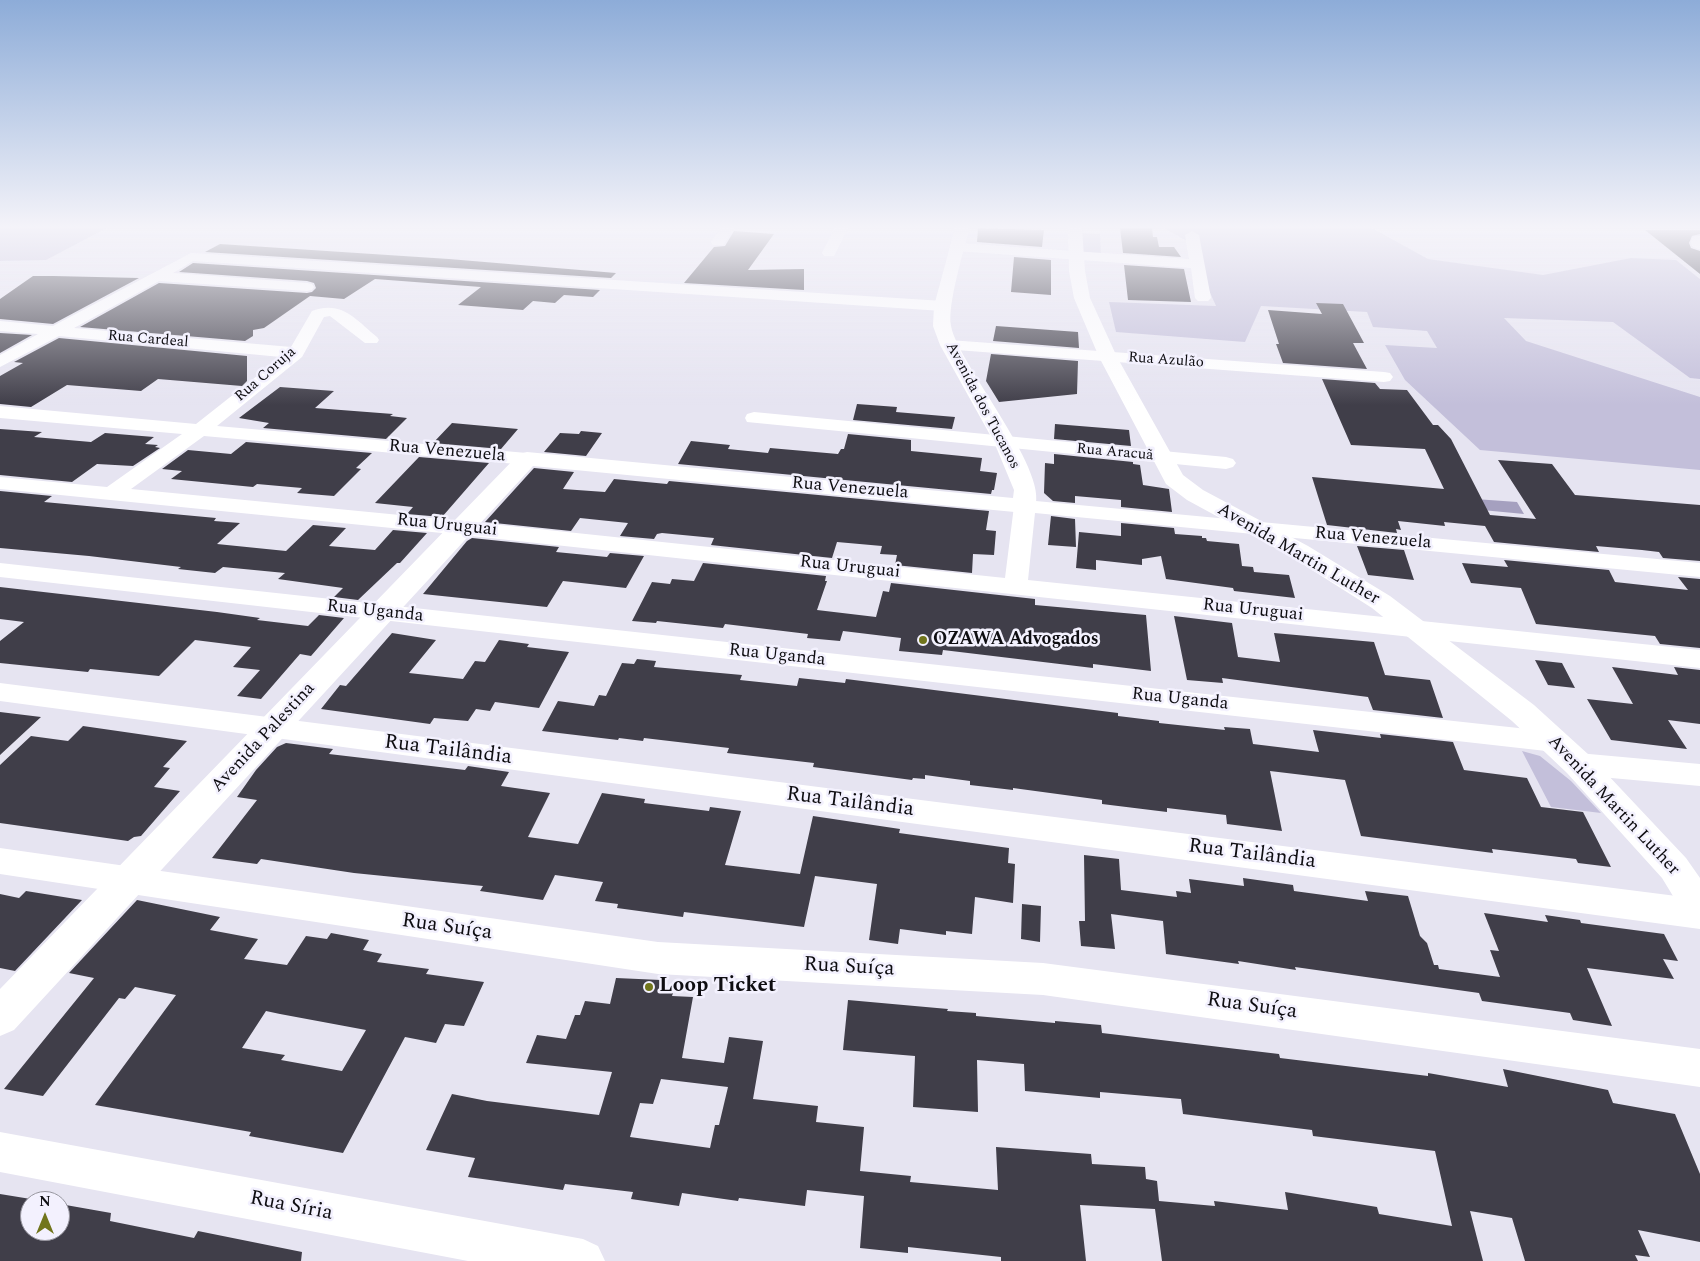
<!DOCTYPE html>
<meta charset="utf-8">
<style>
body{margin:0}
#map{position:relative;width:1700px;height:1261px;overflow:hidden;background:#e6e4f1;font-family:Spectral,serif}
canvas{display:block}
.north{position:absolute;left:20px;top:1191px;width:50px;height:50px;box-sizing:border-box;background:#f3f1fe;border:1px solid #97969f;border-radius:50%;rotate:0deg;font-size:14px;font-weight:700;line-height:20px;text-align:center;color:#0e0d11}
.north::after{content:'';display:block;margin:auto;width:18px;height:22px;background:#71751c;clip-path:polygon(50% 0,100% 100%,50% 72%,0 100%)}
</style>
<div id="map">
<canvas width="1700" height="1261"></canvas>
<div class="north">N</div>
</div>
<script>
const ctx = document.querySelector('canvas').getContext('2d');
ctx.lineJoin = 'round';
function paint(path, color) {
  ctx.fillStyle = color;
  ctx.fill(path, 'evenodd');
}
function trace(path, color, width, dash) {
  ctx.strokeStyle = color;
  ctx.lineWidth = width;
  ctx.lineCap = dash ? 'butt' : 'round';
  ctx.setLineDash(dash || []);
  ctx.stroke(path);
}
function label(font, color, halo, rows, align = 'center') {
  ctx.font = font + ' Spectral,serif';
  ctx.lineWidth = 5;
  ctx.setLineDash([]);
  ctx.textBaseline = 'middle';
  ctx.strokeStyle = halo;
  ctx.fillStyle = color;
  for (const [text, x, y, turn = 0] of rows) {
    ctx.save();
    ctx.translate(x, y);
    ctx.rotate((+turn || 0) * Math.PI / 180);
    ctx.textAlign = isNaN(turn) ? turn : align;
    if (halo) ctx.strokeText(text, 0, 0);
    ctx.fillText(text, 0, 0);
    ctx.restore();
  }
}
const green = new Path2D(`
 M0 228H107L46 260 0 261Z
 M1164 228H1372L1428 259 1543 275 1631 258 1676 260 1700 279V379L1690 378 1613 322 1504 318 1526 341 1700 397V470L1480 450 1405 380 1385 345 1437 348 1427 331 1373 327 1367 312 1261 306 1245 342 1116 332 1109 302 1216 306 1187 241Z
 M1081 233 1100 234 1101 255 1081 254Z
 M1522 751 1540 756 1571 781 1601 813 1551 807Z`);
const water = new Path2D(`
 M1475 499 1517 502 1524 514 1482 510Z`);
const building = new Path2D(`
 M978 228 1044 230 1042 247 977 242Z
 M1120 228H1152L1153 237H1157L1159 247H1174L1181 257 1123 253Z
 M1645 230H1700V234L1692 236 1689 243 1691 248 1700 251V274Z
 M734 231 774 234 748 270 804 269V290L684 283 714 247 725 246Z
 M220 244 449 259 616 273 611 278 205 252Z
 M1014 257 1051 260V295L1011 292Z
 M193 263 600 290 593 297 564 295 555 303 533 301 523 310 458 305 481 287 375 279 344 299 310 296 264 328 253 330V336L245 341 80 327 159 283 307 293 312 292 316 288 314 283 307 281 179 272Z
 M1124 265 1184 269 1191 302 1128 300Z
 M33 276H54L139 278 53 324 0 319V299Z
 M1316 303 1343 304 1364 343H1353L1367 369 1283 363 1276 344H1279L1268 310 1322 314Z
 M996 326 1078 332 1079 348 993 341Z
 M0 333 32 335 0 353Z
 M59 338 247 356V381L242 386 158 379 141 391 67 385 31 407 0 404V376L23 363 14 362Z
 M991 354 1078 361 1077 394 999 402 986 381Z
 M1322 379 1375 383 1380 389 1407 390 1433 425H1438L1451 439 1490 515 1536 519 1498 460 1552 464 1575 495 1700 505V561L1663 558 1659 552 1642 550 1596 546 1599 552 1494 542 1485 526 1444 522 1445 526 1398 521 1401 530 1396 529 1397 533 1327 525 1312 477 1444 489 1425 449 1351 445Z
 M280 387 334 391 315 408 393 414 390 416 407 418 386 439 263 428 269 423 239 418Z
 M857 404 897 407 896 412 955 417 952 429 853 420Z
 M452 423 518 429 501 449 433 443Z
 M1055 424 1129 430 1131 446 1054 439Z
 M0 429 42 432 34 437 91 442 105 433 154 437 145 444 158 445 155 447 160 448 133 466 97 464 72 482 0 475Z
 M581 431 602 433 586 456 544 452 560 433 579 434Z
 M848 434 911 440V451L982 458 980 471 997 473 994 490H992L991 494 678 464 691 441 730 445 728 449 768 453 770 448 838 454 841 449H844Z
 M246 442 372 453 356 468 361 469 334 496 297 493 302 488 257 484 253 487 171 479 182 471 162 469 188 450 231 454Z
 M1054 454 1133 462V464L1140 465 1143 485 1169 489 1172 512 1121 507V500L1075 496V503L1053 501 1044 493 1045 463 1054 464Z
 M419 457 489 463 442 517 407 514 413 507 375 503Z
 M534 468 574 472 563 489 605 492 614 479 667 484 669 481 989 511 986 530 996 531 994 555 973 554 972 573 895 565 897 555 880 554 882 546 837 542 832 558 711 545 714 538 662 533 657 534 654 539 620 536 628 523 580 518 571 531 485 522Z
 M0 491 52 496 44 502 216 518 214 521 240 523 217 544 286 551 313 525 346 528 329 546 375 550 393 530 427 533 400 563H397L358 600 334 597 343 588 278 579 285 573 223 567 215 573 178 569 181 567 89 556 0 548Z
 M1051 516 1075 519 1076 547 1048 545Z
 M1121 523 1174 528 1175 534 1202 536V538H1206L1207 541 1239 544 1242 566 1253 567 1254 572 1289 575 1295 598 1234 591 1233 588 1166 579 1161 556 1142 559V565L1096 560V570L1076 568 1079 532 1121 536Z
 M472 538 559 547 556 552 607 557 610 553 644 556 626 588 563 581 547 607 423 594 467 541Z
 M1357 546 1404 550 1414 580 1368 575Z
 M1504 560 1609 570 1615 582 1688 590 1678 577 1700 579V648L1660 644 1655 636 1536 624 1521 588 1471 583 1462 563 1508 567Z
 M703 563 826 576 825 581H827L817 610 876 617 883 591 889 592 891 583 1035 599V605L1146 615 1151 671 1093 664V668L943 650 942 655 899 651 901 638 843 631 840 641 807 638 808 634 725 624 723 628 657 621 656 623 632 621 652 582 670 584 672 579 694 581Z
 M0 587 217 612 260 618 257 620 308 626 319 615 344 618 311 656 300 654 261 699 237 696 260 670 233 667 251 647 195 640 159 676 90 669 88 672 0 663V641L24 622 0 619Z
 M1174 616 1232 623 1238 657 1280 662 1274 633 1374 642 1385 675 1430 680 1443 718 1373 710 1368 697 1222 678 1223 683 1187 680Z
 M392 633 436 640 409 673 463 679 475 661 485 662 499 640 529 644 527 647 569 652 539 708 495 702 490 711 476 709 468 721 434 718 430 724 321 709 340 685 346 686Z
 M637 659 656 661 654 667 742 675 740 680 797 686 799 678 845 683 846 679 1118 713V716L1159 721V723L1225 730 1224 727 1250 729 1253 744 1319 752 1313 730 1381 738 1380 734 1453 742 1464 770 1527 778 1541 807 1583 812 1611 867 1578 863 1576 859 1492 849 1493 853 1361 836 1345 780 1270 771 1282 831 1227 824 1226 815 1167 808V812L1102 804V800L1013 788V790L970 785V781L925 775V779L913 778 912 780 813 767 814 763 727 753 729 748 644 738 643 741 619 738 618 740 542 731 558 701 594 706 599 695 606 696 622 663 634 664Z
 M1535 660 1562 663 1575 688 1548 685Z
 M1612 667 1678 675 1674 667 1700 670V724L1668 720 1687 749 1611 740 1587 699 1633 704Z
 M0 712 41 717 0 755Z
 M83 726 187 741 163 767 170 768 154 787 180 791 141 836 134 837 128 841 0 823V765L31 736 68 741Z
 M286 743 333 749 329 754 465 770 468 766 509 772 501 786 550 793 528 837 578 844 602 793 645 799 644 803 709 811 710 807 741 811 725 865 800 874 813 816 900 829 899 833 1009 848 1008 863 1015 864 1013 903 975 897 972 934 946 931V935L900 929 898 944 869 940 877 884 854 881 815 876 804 927 684 912 683 917 617 908 618 904 595 901 603 882 555 875 543 900 480 891 483 886 354 873 261 859 257 864 212 858 257 800 237 797 256 770 277 747Z
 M1084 855 1119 859 1121 890 1177 897 1176 891 1191 893 1189 879 1244 886 1243 878 1293 885 1294 891 1368 901 1365 891 1408 896 1420 936 1427 943 1434 965H1438L1439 969 1500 977 1490 950 1499 951 1484 913 1548 922 1545 915 1580 920 1581 923 1664 934 1678 961 1663 959 1674 979 1587 968 1612 1026 1573 1020 1570 1013 1482 1001 1479 993 1295 967 1296 970 1238 961 1239 964 1166 954 1163 921 1111 914 1115 949 1081 946 1079 921H1085Z
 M26 891 82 900 15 971 0 968V894L19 898Z
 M137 900 220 917 210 930 258 939 244 959 287 965 306 936 327 939 331 933 369 940 363 950 382 954 377 962 429 969 426 974 484 982 464 1026 445 1024 436 1043 405 1037 343 1153 249 1136 251 1132 95 1105 176 995 135 987 125 999 119 998 43 1096 4 1089 94 978 69 973ZM266 1011 280 1014 366 1030 342 1071 281 1060 285 1055 242 1048Z
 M1022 904 1041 906 1040 942 1021 939Z
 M616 978 661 980 658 993H673L672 996 693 997 682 1058 724 1063 729 1037 763 1041 753 1099 818 1106 816 1122 864 1127 860 1171 911 1176 910 1182 998 1190 996 1147 1091 1154 1092 1164 1145 1167 1146 1179 1157 1181 1159 1201 1215 1206 1214 1201 1288 1210 1285 1192 1377 1207 1379 1214 1452 1226 1435 1151 1313 1136 1312 1130 1183 1114 1181 1099 1100 1092V1098L1025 1091 1024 1064 977 1060 978 1112 913 1107 915 1056 843 1050 848 1000 948 1009 947 1011 976 1013V1016L1055 1023V1021L1101 1025 1102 1033 1279 1054 1280 1058 1428 1076V1073L1508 1087 1503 1069 1608 1090 1613 1103 1675 1114 1700 1174V1242L1638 1230 1650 1257 1635 1255 1638 1261H1525L1512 1218 1470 1211 1483 1261H1162L1155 1209 1080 1205 1086 1261H1001V1257L908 1247V1253L860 1248 864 1196 807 1190 805 1206 739 1198 738 1201 682 1193 679 1206 631 1199 633 1192 565 1184 563 1190 468 1177 475 1158 426 1150 452 1094 487 1101 599 1115 612 1072 526 1063 537 1035 566 1039 575 1015H580L585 1001 610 1004ZM661 1079 728 1087 719 1125H715L710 1148 630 1137 640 1103 653 1104Z
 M0 1194 43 1201H30V1231H60V1204L111 1213 110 1221 194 1238 198 1231 302 1252 301 1261H0Z`);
const lane = new Path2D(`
 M1697 242 1700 243`);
const street = new Path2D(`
 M721 228H734L723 245H713L711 242Z
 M835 228H848L834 256H824L822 253Z
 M1192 231 1199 235 1211 298 1208 301H1198L1195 298 1191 268 957 251 950 247 957 243 1189 259 1185 235Z
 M191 253 943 301 948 303 951 306 948 309 943 311 193 261 173 273 307 283 312 284 314 287 312 290 307 291 159 281 74 328 291 347 312 311C342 300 355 319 377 337L379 340 377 343H365L330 316 324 317 302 357 217 426 527 453 534 455 537 459 534 463 527 465 204 436 131 489 462 521 1005 578 1014 506 1017 501 1025 500 1700 563V577L1035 513 1028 580 1700 650V668L462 535 0 489V477L107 487 182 434 0 418V406L196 424 281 357 59 336 0 367V355L38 334 0 331V321L53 326Z
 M949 340 1384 372 1390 373 1393 377 1390 381 1384 382 943 349 941 345 943 341Z
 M754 412 1226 457 1233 459 1236 463 1233 467 1226 469 747 422 745 418 747 414Z
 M0 563 1555 732 1565 735 1569 742 1565 749 1555 752 0 577Z
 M0 683 1700 899V929L0 701Z
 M1578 753 1700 764V786L1578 775 1568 772 1564 764 1568 756Z
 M0 848 658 942 1043 963 1700 1049V1087L1043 995 658 974 0 874Z
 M0 1132 583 1239 598 1246 605 1261H468L0 1172Z`);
const secondary = new Path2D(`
 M955 228H969C964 251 947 305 951 326 958 365 1056 478 1033 511L1025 513 533 466 14 1030 0 1036V989L519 454 527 452 1013 498 1014 490 994 442 940 345 933 326 934 306Z`);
const primary = new Path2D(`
 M1068 228H1082L1085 271 1090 298 1117 357 1183 475 1203 490 1308 546 1390 596 1534 705 1589 755 1686 858 1700 878V924L1687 919 1662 878 1567 773 1512 721 1372 608 1290 556 1187 500 1166 484 1099 357 1074 298 1069 271Z`);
const markers = [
 [923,640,5,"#71751c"],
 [649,987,5,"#71751c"]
];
const farStreetnames = [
 ["Rua Cardeal",148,340,5],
 ["Rua Azulão",1166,361,4],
 ["Rua Coruja",266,375,-41],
 ["Avenida dos Tucanos",982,406,62],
 ["Rua Aracuã",1115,453,5]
];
const streetNames = [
 ["Rua Venezuela",447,452,5],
 ["Rua Venezuela",850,489,5],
 ["Rua Uruguai",447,526,6],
 ["Rua Venezuela",1373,539,5],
 ["Avenida Martin Luther",1298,555,30],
 ["Rua Uruguai",850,568,6],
 ["Rua Uruguai",1253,611,6],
 ["Rua Uganda",375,612,6],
 ["Rua Uganda",777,656,6],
 ["Rua Uganda",1180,700,6],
 ["Avenida Palestina",264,738,-47],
 ["Avenida Martin Luther",1613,806,47]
];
const poiNames = [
 ["OZAWA Advogados",933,640]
];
const nearStreetnames = [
 ["Rua Tailândia",448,751,7],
 ["Rua Tailândia",850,803,7],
 ["Rua Tailândia",1252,855,7],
 ["Rua Suíça",447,928,8],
 ["Rua Suíça",849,968,3],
 ["Rua Suíça",1252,1007,8],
 ["Rua Síria",291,1207,11]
];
const nearPoinames = [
 ["Loop Ticket",659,987]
];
paint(green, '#c3bfda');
paint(water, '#a5a0bf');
paint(building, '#403e49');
trace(lane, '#fff', 12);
paint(street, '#fff');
paint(secondary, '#fff');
paint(primary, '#fff');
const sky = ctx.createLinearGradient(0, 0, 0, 405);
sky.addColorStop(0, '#8dacd8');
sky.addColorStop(0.56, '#f4f3f9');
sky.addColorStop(1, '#f4f3f900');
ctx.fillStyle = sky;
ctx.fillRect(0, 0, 1700, 405);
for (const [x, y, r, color] of markers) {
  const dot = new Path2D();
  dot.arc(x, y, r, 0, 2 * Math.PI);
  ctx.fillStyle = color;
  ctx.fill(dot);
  trace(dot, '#f3f1fe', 2);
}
label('15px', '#0e0d11', '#f3f1fe', farStreetnames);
label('18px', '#0e0d11', '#f3f1fe', streetNames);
label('bold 18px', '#0e0d11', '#f3f1fe', poiNames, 'left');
label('21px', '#0e0d11', '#f3f1fe', nearStreetnames);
label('bold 21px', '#0e0d11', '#f3f1fe', nearPoinames, 'left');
</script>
